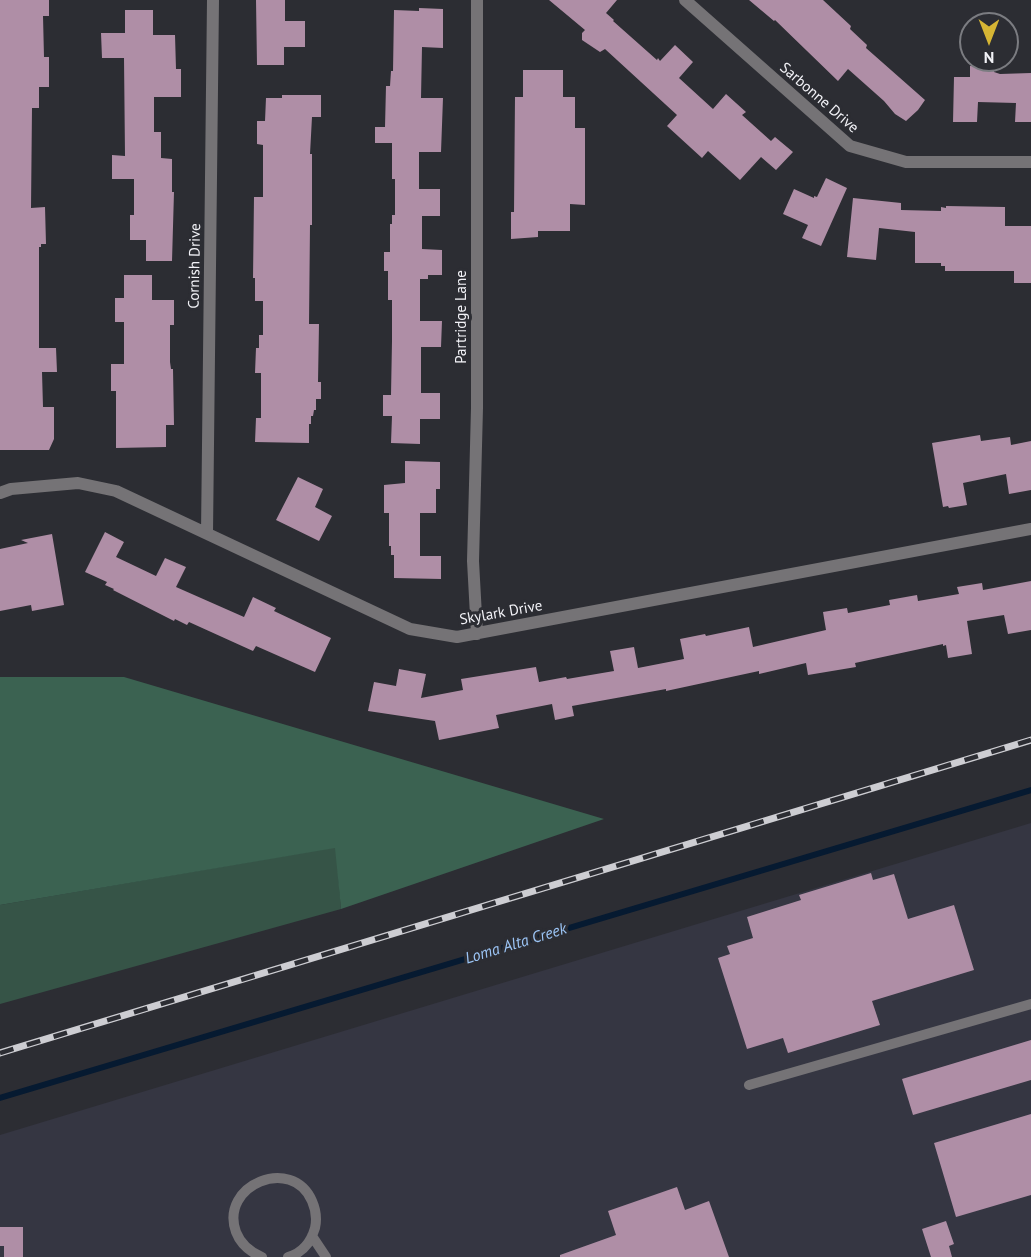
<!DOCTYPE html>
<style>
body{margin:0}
#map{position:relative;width:1031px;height:1257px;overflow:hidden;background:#2c2d33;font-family:"PT Sans",sans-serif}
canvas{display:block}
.north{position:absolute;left:959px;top:12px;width:60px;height:60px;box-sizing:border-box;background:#2c2d33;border:2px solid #7b7c81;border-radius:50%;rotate:180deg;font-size:16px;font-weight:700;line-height:24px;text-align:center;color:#f2f2f7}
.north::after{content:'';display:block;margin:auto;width:21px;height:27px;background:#d6b534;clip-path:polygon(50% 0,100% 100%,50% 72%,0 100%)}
</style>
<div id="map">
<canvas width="1031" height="1257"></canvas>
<div class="north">N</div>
</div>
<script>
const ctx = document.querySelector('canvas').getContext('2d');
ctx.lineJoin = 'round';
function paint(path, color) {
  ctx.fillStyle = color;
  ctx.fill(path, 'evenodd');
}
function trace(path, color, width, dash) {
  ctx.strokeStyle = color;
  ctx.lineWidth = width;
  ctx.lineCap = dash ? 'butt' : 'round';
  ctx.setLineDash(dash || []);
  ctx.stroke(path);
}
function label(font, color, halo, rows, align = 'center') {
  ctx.font = font + ' "PT Sans",sans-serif';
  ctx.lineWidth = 6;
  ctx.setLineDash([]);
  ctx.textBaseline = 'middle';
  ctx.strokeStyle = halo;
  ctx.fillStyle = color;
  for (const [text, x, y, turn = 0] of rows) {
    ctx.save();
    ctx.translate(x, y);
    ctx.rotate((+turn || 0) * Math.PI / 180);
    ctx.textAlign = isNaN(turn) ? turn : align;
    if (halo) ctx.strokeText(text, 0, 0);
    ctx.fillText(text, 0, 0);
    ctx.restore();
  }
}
const built = new Path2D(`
 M1031 823V1257H0V1135Z`);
const green = new Path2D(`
 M336 847 341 909 0 1004V905Z`);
const forest = new Path2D(`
 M0 677H124L604 819 341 909 335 848 0 905Z`);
const stream = new Path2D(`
 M0 1098 1031 790`);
const building = new Path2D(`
 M0 0H49V16H43L44 57H49V87H39V108H32L31 208 45 207 46 244H41V247H39V348H56L57 372H42L43 407H54V439L49 450H0Z
 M256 0H285V21H305V47H284V65H257Z
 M549 0H617L606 13 614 20 613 21 657 60 658 58 660 61 675 45 693 62 679 78 713 109 726 94 746 112 742 115 771 141 775 137 793 152 776 170 761 157 740 180 708 151 702 158 667 126 677 115 605 49 600 52 582 40V33L585 30Z
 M749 0H823L851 26 850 29 867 45 866 48 925 100 918 110 906 121 895 114 884 101 848 69 838 81 775 20 774 21Z
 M419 8 443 9V48L422 47 421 98H443L441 152H419V189H440V216H422V249L442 250V275H428V279H420V321H442L441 347H421V393H440V419H420V444L391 443 392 416H383V395H391L392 341V300H388V271H384V252H390V224H392V215H395V179H392V143H375V127H385L386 86H390L391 71H393L394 10 419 11Z
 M125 10H153V35H175L176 69H181V97H154V132H161V158L172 159V192H174L172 261H146V240H130V215H134V179H112V155L125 156 124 58H102L101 33H125Z
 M970 66 995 67 994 72 1000 74 1031 73V122H1015L1016 103 978 102 977 122H953L954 77H970Z
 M523 70H563V97H575V128H585V205L570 204V231H538V237L511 239V212H514L515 97H523Z
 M282 95H321V117H312L310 154H312V225H310L309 324H319L318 382H321V399H316V410H314L313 416H311V424H309V443L255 442 256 418H261V373H255L256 348H259V335H263V301H255V278H253L254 197H263V145L257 144V121H265L266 98H282Z
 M826 178 847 188 821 246 802 238 808 225 783 214 794 189 814 198V196L817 197Z
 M853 198 901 203V210L941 211V207L946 208V206L1005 207V226H1031V283H1014V271H945V266H941V263H915V232L879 228 876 260 847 257Z
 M124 275H152V300H174V325H170V362L171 369H173L174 425H166V447L116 448V391H111V364H124V322H115V298H124Z
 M980 435 981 441 1010 437 1011 445 1031 441V490L1009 494 1006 474 963 483 967 505 949 508 948 506 943 507 932 443Z
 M405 461 440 462V489H436V513H420V556H441V579L394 578V555H391V546H389V513H384V485L405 483Z
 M298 477 323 489 315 507 332 516 319 541 276 520Z
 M105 532 124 542 116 557 156 576 165 558 186 567 176 587 244 617 253 597 276 608 274 611 331 638 315 672 256 646 253 651 189 622 187 625 175 619 174 621 113 590 114 589 105 585 107 582 85 572Z
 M52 534 64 605 32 611 31 605 0 611V549L28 543 21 540Z
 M1031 581V630L1008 634 1004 615 967 621 972 654 948 658 946 645 943 646V644L855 663 856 667 808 675 806 663 759 674V671L666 691V689L572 706 574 716 555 720 552 704 496 715 499 728 439 740 435 721 368 711 374 682 396 686 399 669 426 674 421 698 463 690 461 679 536 667 539 682 566 677 567 679 614 671 610 651 634 647 638 668 684 659 680 639 705 634 706 636 749 627 753 647 826 630 823 612 847 608 848 613 890 605 889 600 917 595 918 601 959 594 957 587 982 583 983 590Z
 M871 873 873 880 894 874 908 919 954 905 974 970 872 1001 880 1025 788 1053 783 1038 747 1049 718 958 730 954 727 946 753 938 747 917 801 900 799 895Z
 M1031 1040V1080L913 1115 902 1079Z
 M1031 1114V1195L956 1217 934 1143Z
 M677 1187 685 1210 709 1201 729 1257H560V1255L616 1235 608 1211Z
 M946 1221 954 1244 949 1246 952 1257H931L922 1229Z
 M0 1227H23V1257H4V1246H0Z`);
const service = new Path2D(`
 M749 1085 1031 1004
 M312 1236 326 1257
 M262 1257C250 1252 241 1245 236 1232 219 1185 292 1155 312 1201 316 1210 317 1219 315 1228 311 1242 302 1253 288 1257`);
const minor = new Path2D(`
 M477 0V408L473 561 477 634
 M0 493 11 489 78 483 116 491 410 629 457 637 1031 529
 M207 533 213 0`);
const tertiary = new Path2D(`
 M685 0 850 146 906 162H1031`);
const rail = new Path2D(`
 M0 1053 1031 740`);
const streetNames = [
 ["Sarbonne Drive",819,98,41],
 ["Cornish Drive",195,266,-89],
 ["Partridge Lane",462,317,-90],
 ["Skylark Drive",501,613,-10]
];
const waterNames = [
 ["Loma Alta Creek",516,944,-17]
];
paint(built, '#353642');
paint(green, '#365447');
paint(forest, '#3b6251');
trace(stream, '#061a31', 6);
paint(building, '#af8ea6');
trace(service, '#757376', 10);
trace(minor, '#757376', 12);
trace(tertiary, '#757376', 12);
trace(rail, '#cdcdd2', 7);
trace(rail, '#2c2d33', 4.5, [14]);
label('15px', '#f2f2f7', '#2c2d33', streetNames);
label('italic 16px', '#9cc5f6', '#2c2d33', waterNames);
</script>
